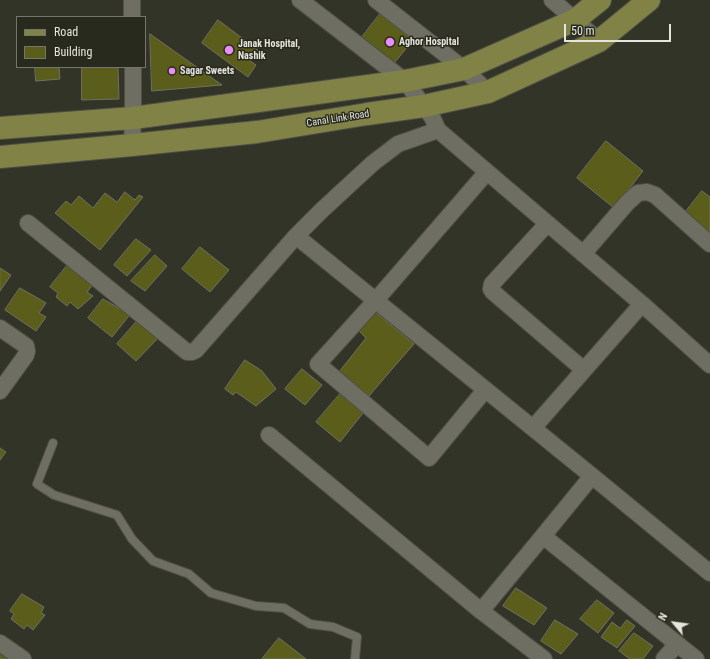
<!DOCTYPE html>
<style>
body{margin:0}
#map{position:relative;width:710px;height:659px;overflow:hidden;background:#333428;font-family:"Roboto Condensed",sans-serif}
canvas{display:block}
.legend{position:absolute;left:16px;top:16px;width:130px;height:52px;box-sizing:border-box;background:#292a1e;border:1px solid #74756b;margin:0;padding:5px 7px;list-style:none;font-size:12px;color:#e5e5de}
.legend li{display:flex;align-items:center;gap:8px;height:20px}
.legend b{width:20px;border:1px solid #74756b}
.north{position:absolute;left:654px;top:603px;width:40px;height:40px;-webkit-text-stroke:3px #292a1e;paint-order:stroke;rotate:299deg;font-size:11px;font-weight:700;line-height:16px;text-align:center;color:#e5e5de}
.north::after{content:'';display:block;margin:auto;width:14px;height:18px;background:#e5e5de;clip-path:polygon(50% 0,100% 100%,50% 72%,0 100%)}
.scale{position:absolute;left:564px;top:24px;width:107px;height:18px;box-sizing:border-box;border:2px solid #e5e5de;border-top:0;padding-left:5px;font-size:12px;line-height:14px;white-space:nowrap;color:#e5e5de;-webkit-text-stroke:3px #292a1e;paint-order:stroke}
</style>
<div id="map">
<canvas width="710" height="659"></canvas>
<ul class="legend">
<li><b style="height:5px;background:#818346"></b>Road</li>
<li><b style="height:11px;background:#5b5d1a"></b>Building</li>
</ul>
<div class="north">N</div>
<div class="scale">50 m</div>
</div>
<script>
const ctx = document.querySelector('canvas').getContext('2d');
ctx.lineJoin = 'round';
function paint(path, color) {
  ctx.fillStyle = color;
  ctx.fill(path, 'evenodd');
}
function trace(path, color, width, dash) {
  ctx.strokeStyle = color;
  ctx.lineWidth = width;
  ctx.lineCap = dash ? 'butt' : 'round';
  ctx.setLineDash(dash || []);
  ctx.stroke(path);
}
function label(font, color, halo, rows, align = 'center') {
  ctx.font = font + ' "Roboto Condensed",sans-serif';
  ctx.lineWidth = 3;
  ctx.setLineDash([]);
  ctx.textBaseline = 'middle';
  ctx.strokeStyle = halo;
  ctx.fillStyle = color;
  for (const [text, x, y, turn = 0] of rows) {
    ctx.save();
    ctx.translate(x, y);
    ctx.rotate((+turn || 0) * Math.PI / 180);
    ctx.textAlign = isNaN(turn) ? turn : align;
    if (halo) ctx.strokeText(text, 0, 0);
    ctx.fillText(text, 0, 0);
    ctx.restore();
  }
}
const building = new Path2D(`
 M380 14 413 40 391 67 359 41Z
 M218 20 258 50 250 61 256 65 248 77 202 43Z
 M150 34 222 85 152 91Z
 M35 67H59L60 79 36 81Z
 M82 67H118L119 99 82 100Z
 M606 141 643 171 614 208 577 178Z
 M702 191 710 197V234L684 214Z
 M125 192 135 200 139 195 143 197 100 250 55 213 66 201 71 205 79 196 93 208 105 193 117 202Z
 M136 239 151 250 127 276 114 265Z
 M200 247 229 270 210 292 182 269Z
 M155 255 167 266 145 291 131 281Z
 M70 262 95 282 87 292 93 296 78 309 70 302 67 306 56 297 58 293 50 287Z
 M0 268 11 275 0 291Z
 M20 288 46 303 39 313 46 317 36 331 5 310Z
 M103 299 122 310 124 307 132 312 112 337 88 318Z
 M374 311 414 344 393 368 369 396 339 372 366 338 358 330Z
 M138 320 159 337 136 361 117 344Z
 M245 360 262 371 276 389 256 406 236 392 233 395 225 389Z
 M302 369 322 385 305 405 285 389Z
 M340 394 363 413 340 442 316 422Z
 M0 448 6 452 0 460Z
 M516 588 547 608 534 625 503 606Z
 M22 594 44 607 41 613 45 615 33 630 27 625 24 629 11 619 14 614 10 611Z
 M597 600 614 613 598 633 580 619Z
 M555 620 578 634 561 654 541 641Z
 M627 620 635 626 617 648 601 637 612 622 620 628Z
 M634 633 653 646 643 659H630L619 651Z
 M279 638 306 659H262Z
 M0 649 12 659H0Z`);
const service = new Path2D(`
 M53 443 37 484 54 495 117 515 132 539 153 561 189 574 211 593 256 606 284 608 310 624 333 627 357 637 355 659`);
const minor = new Path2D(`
 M132 0V17
 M300 0 405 81 432 117 438 130 642 304 710 365
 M376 0 464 69 488 92
 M552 0 599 41
 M438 130 398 144 373 163 322 210 296 236 592 476 543 536 696 659
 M132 145 133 118V67
 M28 223 187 352H192L196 350 296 236
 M547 224 492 284 491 289 493 292 584 370
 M583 254 627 203 638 193 647 192 655 195 710 244
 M0 328 26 346 27 351 26 355 0 391
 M485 390 429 458 318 364 376 300 487 172
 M533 428 642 304
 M269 435 481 611 543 536
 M592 476 710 573
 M481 611 544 659
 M0 643 23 659
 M664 659 677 644`);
const primary = new Path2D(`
 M0 128 133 118 405 81 464 69 575 20 600 0
 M0 157 132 145 257 132 367 114 424 106 488 92 599 41 649 0`);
const markers = [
 [390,42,5,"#ea8dfd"],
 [229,50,5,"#ea8dfd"],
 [172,71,4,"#ea8dfd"]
];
const poiNames = [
 ["Aghor Hospital",399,42],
 ["Janak Hospital,",238,44],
 ["Nashik",238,56],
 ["Sagar Sweets",180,71]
];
const streetNames = [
 ["Canal Link Road",338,119,-9]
];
paint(building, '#5b5d1a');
trace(building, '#707163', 1);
trace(service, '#505046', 10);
trace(minor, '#505046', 18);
trace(primary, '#505046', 24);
trace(service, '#6e6f62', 8);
trace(minor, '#6e6f62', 16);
trace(primary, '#818346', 22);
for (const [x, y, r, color] of markers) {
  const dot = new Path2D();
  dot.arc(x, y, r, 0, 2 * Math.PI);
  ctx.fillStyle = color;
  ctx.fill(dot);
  trace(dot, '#292a1e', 1.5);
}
label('bold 10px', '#e5e5de', '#292a1e', poiNames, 'left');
label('10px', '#e5e5de', '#292a1e', streetNames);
</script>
